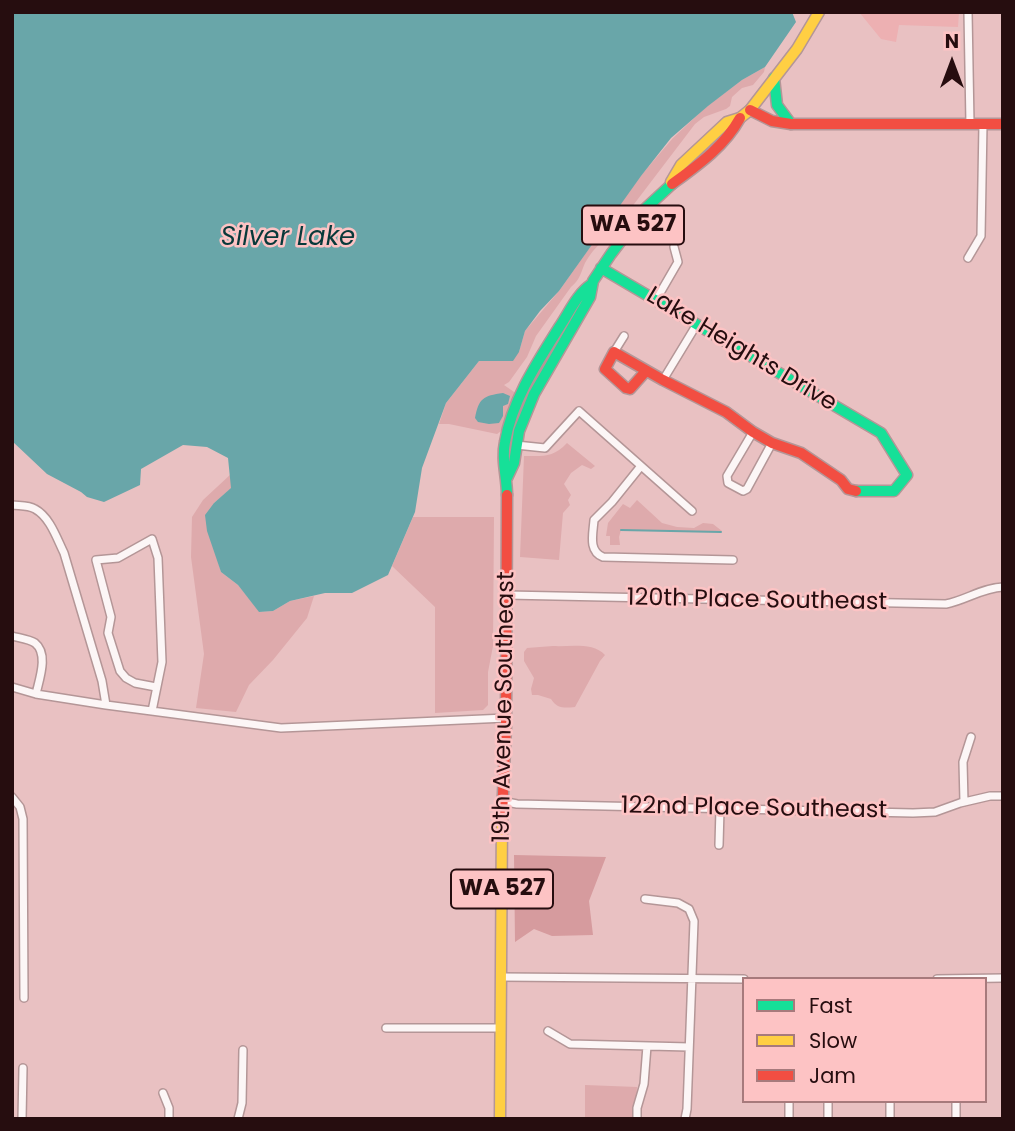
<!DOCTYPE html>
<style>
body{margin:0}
#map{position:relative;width:1015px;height:1131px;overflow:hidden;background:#e9c1c2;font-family:Poppins,sans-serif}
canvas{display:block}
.frame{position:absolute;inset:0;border:14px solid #260d0f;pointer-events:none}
.legend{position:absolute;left:742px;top:977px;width:245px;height:126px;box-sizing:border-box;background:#fdc3c4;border:2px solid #a77a7c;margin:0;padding:9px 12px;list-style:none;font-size:21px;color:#260d0f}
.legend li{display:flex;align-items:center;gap:14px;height:35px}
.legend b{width:35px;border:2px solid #a77a7c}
.north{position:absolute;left:917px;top:28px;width:70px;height:70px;-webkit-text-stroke:5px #fdc3c4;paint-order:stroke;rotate:0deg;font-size:19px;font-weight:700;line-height:28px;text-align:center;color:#260d0f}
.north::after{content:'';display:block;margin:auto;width:24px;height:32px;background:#260d0f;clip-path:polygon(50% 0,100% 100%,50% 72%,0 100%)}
</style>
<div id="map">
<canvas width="1015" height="1131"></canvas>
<div class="frame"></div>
<ul class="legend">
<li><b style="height:9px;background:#16e098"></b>Fast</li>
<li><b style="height:9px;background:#ffcf43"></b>Slow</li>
<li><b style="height:9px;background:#f24e42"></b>Jam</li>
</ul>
<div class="north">N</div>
</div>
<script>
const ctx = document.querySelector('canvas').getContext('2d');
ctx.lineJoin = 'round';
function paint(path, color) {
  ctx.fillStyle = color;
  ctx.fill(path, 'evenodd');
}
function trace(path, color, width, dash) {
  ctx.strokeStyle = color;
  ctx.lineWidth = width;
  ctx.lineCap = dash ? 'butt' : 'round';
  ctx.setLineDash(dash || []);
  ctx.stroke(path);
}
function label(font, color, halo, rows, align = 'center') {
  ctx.font = font + ' Poppins,sans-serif';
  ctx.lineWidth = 5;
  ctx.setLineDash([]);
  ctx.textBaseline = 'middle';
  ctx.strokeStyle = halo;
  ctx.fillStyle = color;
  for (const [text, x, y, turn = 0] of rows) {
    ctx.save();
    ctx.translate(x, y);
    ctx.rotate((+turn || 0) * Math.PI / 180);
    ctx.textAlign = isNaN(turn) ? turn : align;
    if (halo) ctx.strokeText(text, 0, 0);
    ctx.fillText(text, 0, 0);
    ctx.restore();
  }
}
const built = new Path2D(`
 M859 12H959L958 27 899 25 896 42 881 39Z`);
const green = new Path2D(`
 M765 67 764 72 753 85 742 88 732 97 730 106 726 109 704 117 695 124 609 237C599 243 591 252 585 263 581 272 580 280 571 287L536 336 527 357 509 382 504 385 517 394 504 429 497 434 449 424H439L446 403 479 361 519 352 525 331 559 291 638 179 673 138 706 107 742 80Z
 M567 443 595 466 591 469 582 465 571 473 564 484 571 495 568 500 570 505 563 513 559 560 520 557 524 456C543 456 553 458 567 443Z
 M231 474 232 488 214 503 215 551 221 572 238 585 260 612 273 611 290 601 314 596 307 618 273 660 249 685 236 712 196 708 204 654 191 557 192 517 203 500Z
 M637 500 662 523 677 527 694 528 703 523 713 524 722 531 721 532 621 530 619 537 620 545H610V536H606L608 523 623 504 630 508Z
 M413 517H494L493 646 488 672V705L483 710 435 713V607L392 566Z
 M553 646C570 647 593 642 605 655L600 661 575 707C565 708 557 709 551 699L538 695H532L531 689 534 678 524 661V652L527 648Z
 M585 1085 637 1087 635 1119H585Z`);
const forest = new Path2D(`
 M514 855 606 857 589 901 593 935 552 936 534 929 515 942Z`);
const water = new Path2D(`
 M12 12H792L796 22 765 67 742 80 708 106 671 138 641 176 559 291 540 311 525 331 519 352 513 361H479L446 403 422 468 415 512 388 575 352 593H325L290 601 273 611 259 612 238 585 221 572 207 531 205 515 214 503 231 488 228 458 207 447 183 445 141 469 140 485 104 502 87 497 81 492 47 474 12 441Z
 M503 393 510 396 508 404 503 406V416L499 423 489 424 478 422 475 418C479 398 483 396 503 393Z`);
const stream = new Path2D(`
 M621 530 721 532`);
const street = new Path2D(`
 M968 12 970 124
 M968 258 981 236 983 124
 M656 300 678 262 674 247
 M614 352 624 336
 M663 380 697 324
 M753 432 727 476 728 483 743 491 747 489 772 443
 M516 445 545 448 579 411 692 511
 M641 466 612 502 594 520C593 534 588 551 603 557L733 560
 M12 505C20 506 28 505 35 509 50 517 57 539 64 553L102 681 106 705
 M507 595 946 604C966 600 982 588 1003 587
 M12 636C19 638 29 639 35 643 49 654 39 680 36 694
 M12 687 36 694 106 705 281 728 506 718
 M152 711 162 662 158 558 152 539 118 558 96 560 111 617 108 633 120 671 126 678 135 683 156 687
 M12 797 20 807 23 819 24 998
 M502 801 517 804 913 813 935 812 960 803 990 796H1003
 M964 802 963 762 971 737
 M719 845 720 809
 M645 899 678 903 689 909 694 921 687 1109 685 1119
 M501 977 744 979
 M937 979 1003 978
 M386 1028H501
 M548 1031 570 1044 689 1047
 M163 1093 169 1108V1119
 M789 1101V1119
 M890 1101V1119
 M22 1119 23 1068
 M238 1119 242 1103 243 1050
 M637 1119V1108L644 1084 647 1046
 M828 1119V1101
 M956 1119V1101`);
const fast = new Path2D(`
 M774 78 777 105 791 124
 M601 268 881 433 907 475 894 491H856
 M507 478 514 463 519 431 534 394 590 297 593 281 611 254 646 208 672 184
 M507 495C507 477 501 460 505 442 512 400 538 361 560 326 570 311 577 294 592 284`);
const slow = new Path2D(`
 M671 182 681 165 727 122 740 118 750 110 797 49 819 12
 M500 1119 502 816`);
const jam = new Path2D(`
 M750 110 772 121 791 124H1003
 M672 184C698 165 724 147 740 118
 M646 371 630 389 626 388 605 369 614 352 663 380 726 412 753 432 772 443 801 453 841 480 848 489 856 491
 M502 816 506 726 507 495`);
const shields = [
 [633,225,102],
 [502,889,102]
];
const shieldNames = [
 ["WA 527",633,225],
 ["WA 527",502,889]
];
const streetNames = [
 ["Lake Heights Drive",741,350,31],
 ["120th Place Southeast",757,601,1],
 ["19th Avenue Southeast",505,707,-89],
 ["122nd Place Southeast",754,809,1]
];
const waterNames = [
 ["Silver Lake",288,238]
];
paint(built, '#edb0b2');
paint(green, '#deaaac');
paint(forest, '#d69b9e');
paint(water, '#69a6a9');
trace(stream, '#69a6a9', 2);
trace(street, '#b49697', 10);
trace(fast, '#b49697', 13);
trace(slow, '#b49697', 13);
trace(jam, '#b49697', 13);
trace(street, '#fcf6f6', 7);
trace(fast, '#16e098', 10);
trace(slow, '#ffcf43', 10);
trace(jam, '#f24e42', 10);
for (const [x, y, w] of shields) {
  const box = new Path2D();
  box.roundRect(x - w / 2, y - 19.5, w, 39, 5);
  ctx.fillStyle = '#fdc3c4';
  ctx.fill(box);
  trace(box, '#260d0f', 2);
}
label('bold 23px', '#260d0f', null, shieldNames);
label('24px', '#260d0f', '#fdc3c4', streetNames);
label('italic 26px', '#08393a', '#fdc3c4', waterNames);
</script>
